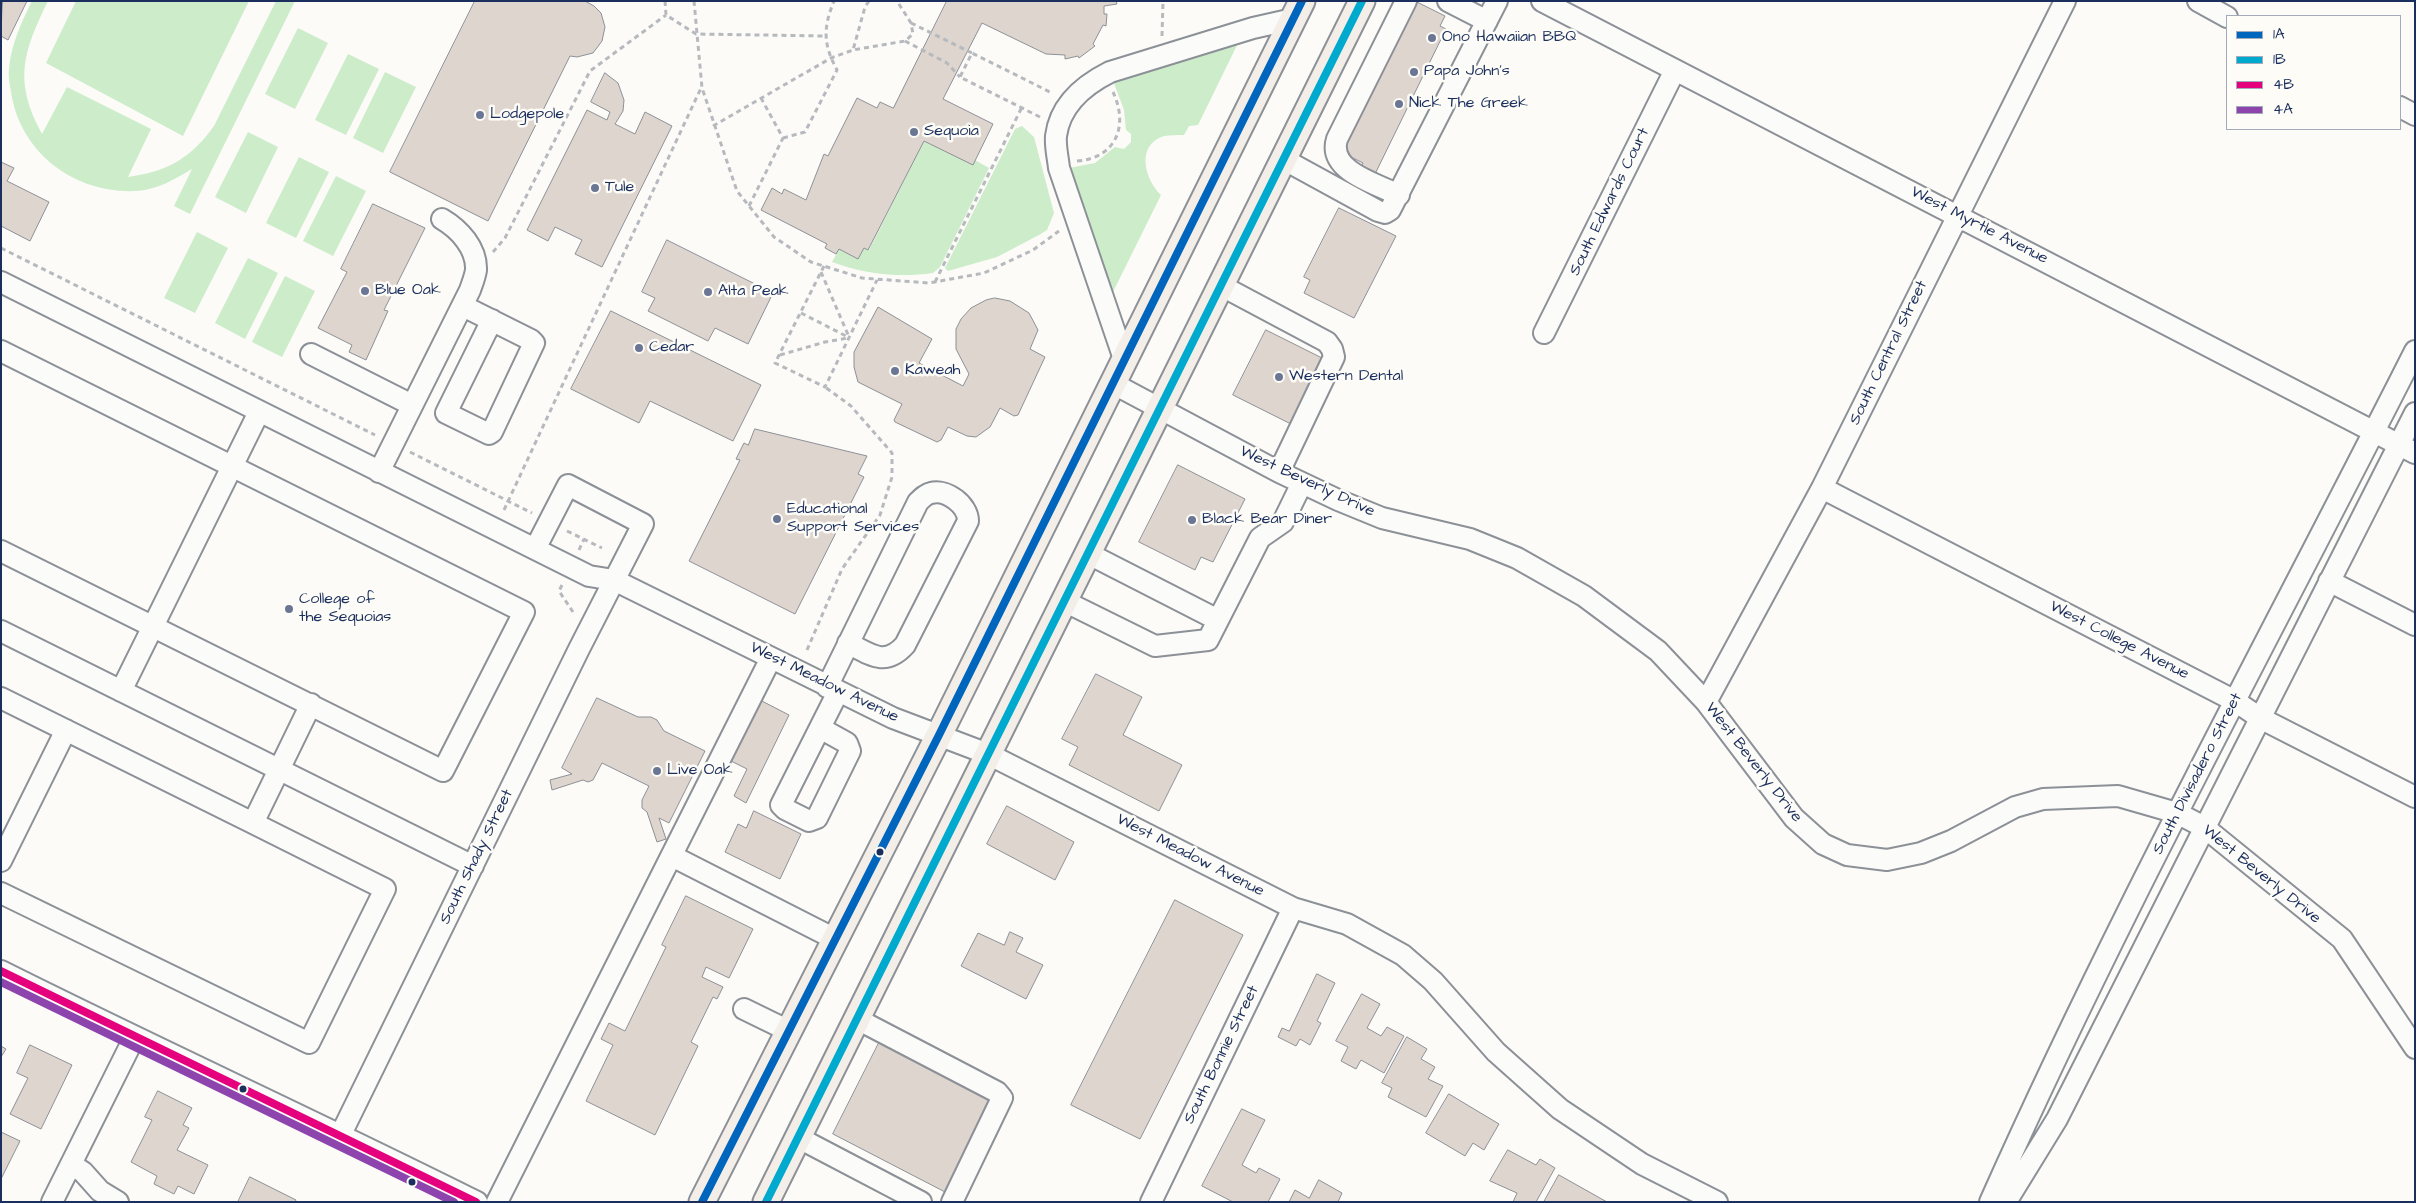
<!DOCTYPE html>
<style>
body{margin:0}
#map{position:relative;width:2416px;height:1203px;overflow:hidden;background:#fcfbf8;font-family:"Architects Daughter",sans-serif}
canvas{display:block}
.frame{position:absolute;inset:0;border:2px solid #1b2f5e;pointer-events:none}
.legend{position:absolute;left:2226px;top:15px;width:175px;height:115px;box-sizing:border-box;background:#fdfcf7;border:1px solid #a3aaba;margin:0;padding:6px 9px;list-style:none;font-size:15px;color:#1b2f5e}
.legend li{display:flex;align-items:center;gap:10px;height:25px}
.legend b{width:25px;border:1px solid #a3aaba}
</style>
<div id="map">
<canvas width="2416" height="1203"></canvas>
<div class="frame"></div>
<ul class="legend">
<li><b style="height:6px;background:#0065bd"></b>1A</li>
<li><b style="height:6px;background:#00a9ce"></b>1B</li>
<li><b style="height:6px;background:#e5007d"></b>4B</li>
<li><b style="height:6px;background:#8e44ad"></b>4A</li>
</ul>
</div>
<script>
const ctx = document.querySelector('canvas').getContext('2d');
ctx.lineJoin = 'round';
function paint(path, color) {
  ctx.fillStyle = color;
  ctx.fill(path, 'evenodd');
}
function trace(path, color, width, dash) {
  ctx.strokeStyle = color;
  ctx.lineWidth = width;
  ctx.lineCap = dash ? 'butt' : 'round';
  ctx.setLineDash(dash || []);
  ctx.stroke(path);
}
function label(font, color, halo, rows, align = 'center') {
  ctx.font = font + ' "Architects Daughter",sans-serif';
  ctx.lineWidth = 5;
  ctx.setLineDash([]);
  ctx.textBaseline = 'middle';
  ctx.strokeStyle = halo;
  ctx.fillStyle = color;
  for (const [text, x, y, turn = 0] of rows) {
    ctx.save();
    ctx.translate(x, y);
    ctx.rotate((+turn || 0) * Math.PI / 180);
    ctx.textAlign = isNaN(turn) ? turn : align;
    if (halo) ctx.strokeText(text, 0, 0);
    ctx.fillText(text, 0, 0);
    ctx.restore();
  }
}
const green = new Path2D(`
 M32 1H48C23 52 13 81 42 134L67 87 151 129 128 177C168 171 190 159 214 126L276 1H295L190 214 174 206 192 169C175 179 157 190 136 191 75 194 20 153 11 92 10 85 8 77 9 69 11 45 21 23 32 1Z
 M76 1H249L183 136 46 63Z
 M298 28 328 43 295 109 265 94Z
 M1243 33 1198 125 1189 126 1184 135C1178 135 1170 135 1164 136 1135 145 1145 180 1161 195L1110 298 1069 168 1095 163 1115 147 1124 149 1131 142V134L1126 130 1124 110 1112 78Z
 M348 54 379 69 346 135 315 120Z
 M385 72 416 87 383 153 353 138Z
 M1022 126 1034 137 1054 213 1047 230 1039 235 997 257 948 271 945 268 1015 129Z
 M248 132 278 147 246 213 215 197Z
 M924 141 973 164 975 160 989 168 940 267 933 273C899 278 864 274 832 262L839 249 858 259 864 248 869 250Z
 M299 157 329 172 296 238 266 223Z
 M336 176 366 191 333 256 303 241Z
 M197 232 228 248 195 313 164 298Z
 M248 258 278 273 245 339 215 323Z
 M285 276 315 291 282 357 252 342Z`);
const building = new Path2D(`
 M3 1H27L8 40 1 36Z
 M475 1H585L594 6 601 13 605 27 602 41 593 53 577 57 570 56 488 221 390 172Z
 M947 1H1116L1117 4 1104 6V14H1107L1106 26 1103 25 1093 44 1095 46 1079 58 1078 56 1065 59V55L1046 54 982 23 943 99 993 124 973 165 924 141 868 250 864 248 858 259 839 249 836 254 825 248 827 244 761 210 772 188 782 194 784 189 806 200 824 154 828 156 857 98 877 108 880 102 893 108Z
 M1417 2 1445 16 1440 26 1446 29 1375 174 1361 167 1363 163 1343 153Z
 M605 73 618 83 624 100 623 111 615 124 635 134 645 112 672 126 602 267 575 254 582 240 555 227 548 241 527 230 587 110 607 120 610 112 591 102Z
 M1 162 14 168 7 181 49 202 30 241 1 226Z
 M373 204 425 228 384 310 388 311 366 360 349 352 352 345 318 328 347 272 341 269Z
 M1339 208 1396 236 1354 318 1304 293 1310 280 1304 277Z
 M667 240 773 293 748 344 715 328 708 341 648 311 655 298 642 292Z
 M995 298 1010 301 1029 313 1038 330 1030 349 1045 357 1018 415 1014 416 1000 408 990 427 976 437 967 436 948 427 941 440 937 442 895 422 894 420 902 404 858 382 854 367V352L878 307 932 339 919 363 963 386 969 374 956 349V329L961 319 971 308 986 300Z
 M611 311 761 385 733 441 650 401 639 423 571 389Z
 M1266 330 1324 359 1291 424 1233 395Z
 M755 429 867 456 858 474 864 477 795 614 689 561 740 460 736 459 744 443 748 445Z
 M1178 465 1245 499 1213 562 1201 557 1195 570 1139 542Z
 M1096 674 1142 697 1123 735 1182 765 1159 811 1069 765 1078 747 1062 739Z
 M597 698 638 717H651L657 720 664 731 705 751 669 823 659 818 666 839 657 842 647 812 642 808V800L649 786 602 763 593 780 588 782 583 780 552 790 550 780 572 774 562 768Z
 M758 699 789 715 746 803 734 796 747 769 729 760Z
 M1007 806 1074 842 1055 880 987 844Z
 M754 811 801 834 780 879 725 852 738 824 746 828Z
 M686 896 753 929 729 978 706 967 702 977 723 987 717 999 713 997 691 1042 698 1046 655 1135 586 1101 613 1045 601 1039 609 1023 625 1031 666 947 662 945Z
 M1175 900 1243 935 1140 1139 1071 1105Z
 M1010 932 1023 938 1016 952 1043 965 1026 999 961 966 978 933 1004 945Z
 M1317 974 1335 983 1317 1021 1321 1023 1310 1045 1300 1039 1296 1046 1278 1037 1282 1028 1289 1031Z
 M1362 994 1380 1004 1367 1028 1381 1036 1387 1027 1404 1036 1384 1073 1361 1060 1356 1069 1341 1061 1348 1047 1336 1041Z
 M1407 1037 1427 1049 1421 1059 1435 1067 1428 1079 1443 1086 1426 1117 1388 1097 1392 1088 1382 1083Z
 M880 1041 994 1100 947 1193 833 1134Z
 M30 1045 72 1065 41 1129 10 1114 28 1078 17 1073Z
 M1 1046 6 1049 1 1057Z
 M158 1091 192 1108 183 1125 189 1128 177 1150 208 1165 194 1194 178 1186 174 1194 154 1184 157 1176 131 1162 152 1120 145 1117Z
 M1449 1094 1499 1124 1484 1150 1473 1143 1465 1156 1426 1133Z
 M1242 1109 1265 1120 1242 1165 1256 1173 1259 1168 1280 1179 1268 1202H1233L1202 1186Z
 M1 1132 20 1141 1 1179Z
 M1508 1150 1536 1165 1540 1159 1555 1168 1536 1202H1513L1517 1193 1490 1181Z
 M1559 1175 1607 1202H1544Z
 M250 1177 296 1200 295 1202H238Z
 M1319 1180 1342 1193 1338 1202H1289L1295 1190 1309 1198Z`);
const path = new Path2D(`
 M665 1 666 15 696 34 825 36
 M694 1 702 88 737 191 774 237 811 262 862 278 929 283 984 273 1033 250 1059 231
 M869 1 865 7 853 50 905 41 913 34 911 23 897 1
 M911 23 972 53
 M1162 36 1163 1
 M905 41 947 63 960 77
 M1040 117 960 77 972 53 1052 93
 M713 126 831 58 853 50
 M783 138 805 132 837 70C823 44 823 28 834 1
 M1077 161C1116 158 1129 126 1113 92
 M749 206 783 138 761 98
 M1 248 375 435
 M493 252 505 238 590 71 666 15
 M824 266 775 363 825 387 877 280
 M821 272 849 337
 M935 282 1021 109
 M801 313 848 337
 M780 355 825 342 848 338
 M410 452 532 513
 M504 510 701 88
 M567 531 602 548
 M579 550 584 539
 M562 585 559 591 573 612
 M807 650 842 569 880 515 892 477V453L851 406 825 387`);
const minor = new Path2D(`
 M1448 1 1487 21
 M1542 1 2415 453
 M2198 1 2227 17
 M2400 107 2415 115
 M1283 159 1378 211 1385 213 1390 210 1497 1
 M1399 195C1377 184 1327 171 1337 139L1406 1
 M1 282 589 576 614 580 893 718 988 754 1293 908 1347 924 1403 955 1433 981 1496 1052 1560 1109 1642 1164 1717 1202
 M1220 285 1327 342 1332 349 1334 357 1279 472
 M463 306 531 340 534 343 492 432 489 434 446 413 492 320
 M1544 333 1675 70
 M1 351 524 612 443 771 1 551
 M311 354 412 405
 M1124 359 1059 168C1058 158 1055 146 1056 136 1060 105 1084 85 1110 72L1253 28 1293 19
 M1112 383 1279 472 1338 500 1382 518 1470 539 1517 558 1584 596 1658 651 1706 702 1794 818 1823 844 1847 855 1887 860 1921 853 1951 841 2015 807 2043 799 2118 796 2177 813 2204 827 2342 939 2415 1048
 M379 472 470 290C472 284 475 277 476 270 477 248 459 229 442 219
 M1822 488 2235 701 2260 718 2415 797
 M1087 553 1218 620
 M2329 581 2415 625
 M1064 601 1155 646 1208 640 1260 538 1283 522 1302 483
 M1 631 473 866
 M827 687 918 502C922 498 926 494 931 493 947 489 968 505 968 521L905 645C885 667 871 655 848 643
 M121 691 259 412
 M1 698 253 823 311 704
 M1706 702 1822 488 2065 1
 M820 728 847 743 850 751 817 818 809 821 785 809 781 805 838 692
 M672 856 835 939
 M1 861 66 730
 M1 893 309 1043 385 889 253 823
 M1 971C159 1050 319 1123 477 1202
 M744 1009 789 1031
 M857 1019 997 1092 1002 1098 952 1202
 M341 1134 579 649 643 524 568 485 535 549
 M797 1137 921 1202
 M71 1164 83 1172 100 1191 118 1202
 M52 1202 134 1038
 M497 1202 771 658
 M1151 1202 1293 908
 M1990 1202C2119 912 2272 634 2415 351
 M2006 1202 2057 1119 2415 413`);
const major = new Path2D(`
 M702 1202 939 735 1302 1
 M766 1202 1362 1`);
const bus1 = new Path2D(`
 M702 1202 939 735 1302 1`);
const bus2 = new Path2D(`
 M766 1202 1362 1`);
const bus3 = new Path2D(`
 M1 971 476 1202`);
const bus4 = new Path2D(`
 M1 982 454 1202`);
const markers = [
 [1432,38,5,"#6a7694"],
 [1414,72,5,"#6a7694"],
 [1399,104,5,"#6a7694"],
 [480,115,5,"#6a7694"],
 [914,132,5,"#6a7694"],
 [595,188,5,"#6a7694"],
 [365,291,5,"#6a7694"],
 [708,292,5,"#6a7694"],
 [639,348,5,"#6a7694"],
 [895,371,5,"#6a7694"],
 [1279,377,5,"#6a7694"],
 [777,519,5,"#6a7694"],
 [1192,520,5,"#6a7694"],
 [289,609,5,"#6a7694"],
 [657,771,5,"#6a7694"],
 [880,852,4.5,"#1b2f5e"],
 [243,1089,4.5,"#1b2f5e"],
 [412,1182,4.5,"#1b2f5e"]
];
const poiNames = [
 ["Ono Hawaiian BBQ",1442,38],
 ["Papa John's",1424,72],
 ["Nick The Greek",1409,104],
 ["Lodgepole",490,115],
 ["Sequoia",924,132],
 ["Tule",605,188],
 ["Blue Oak",375,291],
 ["Alta Peak",718,292],
 ["Cedar",649,348],
 ["Kaweah",905,371],
 ["Western Dental",1289,377],
 ["Educational",787,510],
 ["Support Services",787,528],
 ["Black Bear Diner",1202,520],
 ["College of",299,600],
 ["the Sequoias",299,618],
 ["Live Oak",667,771]
];
const streetNames = [
 ["South Edwards Court",1610,202,-64],
 ["West Myrtle Avenue",1979,226,27],
 ["South Central Street",1889,353,-64],
 ["West Beverly Drive",1307,482,25],
 ["West College Avenue",2119,641,27],
 ["West Meadow Avenue",824,683,26],
 ["West Beverly Drive",1753,763,52],
 ["South Divisadero Street",2198,774,-63],
 ["West Meadow Avenue",1190,856,27],
 ["South Shady Street",477,857,-64],
 ["West Beverly Drive",2261,875,39],
 ["South Bonnie Street",1222,1055,-64]
];
paint(green, '#ccecca');
paint(building, '#dfd5cf');
trace(building, '#8c9097', 1);
trace(minor, '#8c9097', 24);
trace(major, '#8c9097', 29);
trace(path, '#b6b9bd', 3, [5, 4]);
trace(minor, '#fbfbf9', 20);
trace(major, '#f3eee8', 25);
trace(bus1, '#0065bd', 8);
trace(bus2, '#00a9ce', 8);
trace(bus3, '#e5007d', 8);
trace(bus4, '#8e44ad', 8);
for (const [x, y, r, color] of markers) {
  const dot = new Path2D();
  dot.arc(x, y, r, 0, 2 * Math.PI);
  ctx.fillStyle = color;
  ctx.fill(dot);
  trace(dot, '#fdfcf7', 2);
}
label('16px', '#1b2f5e', '#fdfcf7', poiNames, 'left');
label('16px', '#1b2f5e', '#fdfcf7', streetNames);
</script>
